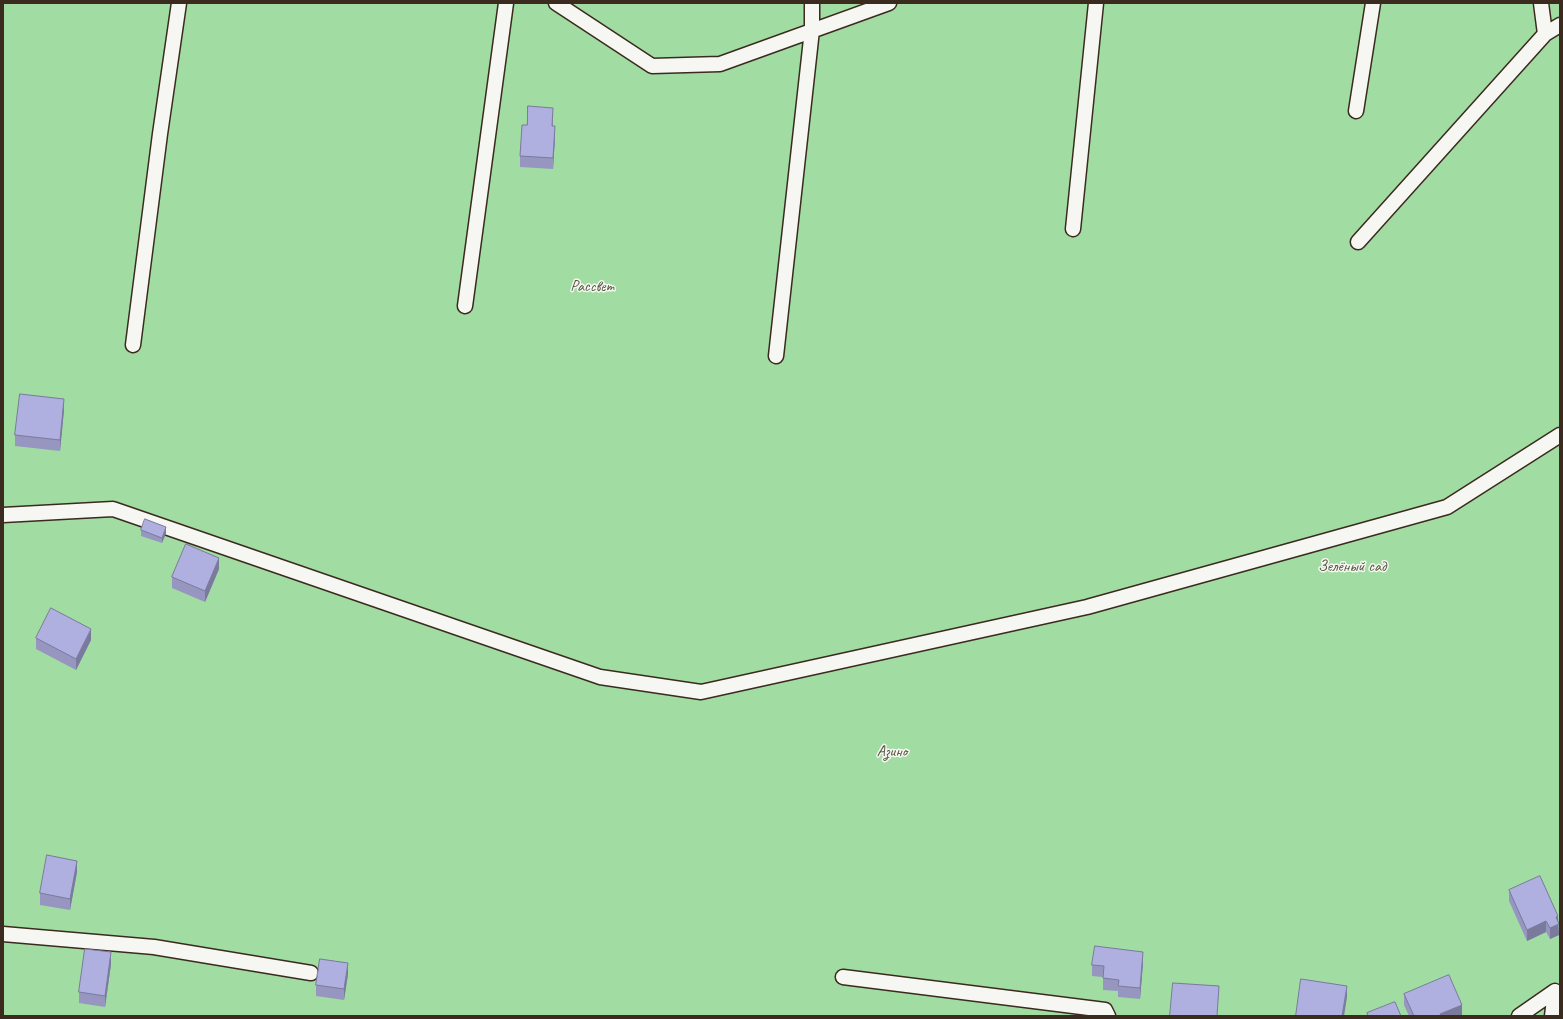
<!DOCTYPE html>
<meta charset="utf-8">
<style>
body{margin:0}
#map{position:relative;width:1563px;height:1019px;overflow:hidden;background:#e1e1ed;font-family:Caveat,sans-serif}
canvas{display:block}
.frame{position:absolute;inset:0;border:4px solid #3b2a1e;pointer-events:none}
</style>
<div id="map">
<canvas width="1563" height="1019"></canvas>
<div class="frame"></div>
</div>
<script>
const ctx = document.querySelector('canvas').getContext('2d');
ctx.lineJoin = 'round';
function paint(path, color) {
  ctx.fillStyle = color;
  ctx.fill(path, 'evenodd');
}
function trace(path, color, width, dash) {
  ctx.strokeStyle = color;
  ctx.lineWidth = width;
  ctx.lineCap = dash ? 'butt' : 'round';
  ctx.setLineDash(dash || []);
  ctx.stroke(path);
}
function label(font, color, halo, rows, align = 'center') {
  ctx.font = font + ' Caveat,sans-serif';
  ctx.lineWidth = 3;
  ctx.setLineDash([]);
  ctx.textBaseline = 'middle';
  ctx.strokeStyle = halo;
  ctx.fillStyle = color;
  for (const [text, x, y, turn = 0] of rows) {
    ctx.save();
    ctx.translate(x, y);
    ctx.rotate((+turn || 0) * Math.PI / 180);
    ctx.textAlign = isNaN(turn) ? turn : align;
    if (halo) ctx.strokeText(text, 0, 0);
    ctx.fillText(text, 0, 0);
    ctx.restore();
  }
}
const green = new Path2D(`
 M3 3H1560V1016H3Z`);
const service = new Path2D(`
 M556 3 652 66 720 64 889 3
 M1541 3 1545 34
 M1356 111 1373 3
 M1073 229 1096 3
 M1358 242 1545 34 1560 25
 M465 306 506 3
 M133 345 160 134 179 3
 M776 356 812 30V3
 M3 515 113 509 600 677 701 692 1087 607 1447 507 1560 435
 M3 934 154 947 311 973
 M843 977 1105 1010 1108 1016
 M1519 1016 1555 991 1552 1016`);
const wall = new Path2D(`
 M553 119V126L555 137 553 169 520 167V156L527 125Z
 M64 410 60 451 15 446V435Z
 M141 530 166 533 162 543 141 536Z
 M219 569 205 602 172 588V577Z
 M36 638 91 640 76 670 36 649Z
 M77 872 70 910 40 905V893Z
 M1509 890 1558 923 1559 935 1550 939 1546 932 1527 941 1509 901Z
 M1143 963 1140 999 1118 997V991L1103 990V977L1092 976V965Z
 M111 964 105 1007 79 1003V992Z
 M348 974 344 1000 316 996V985Z
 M1404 994 1462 1016H1409L1404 1005Z`);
const shadedWall = new Path2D(`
 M555 126V137L553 169V158Z
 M64 399V410L60 451V440Z
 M166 527V533L162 543V538Z
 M219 558V569L205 602V591Z
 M91 629V640L76 670V659Z
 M77 861V872L70 910V899Z
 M1558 916 1559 935 1550 939V928L1556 917Z
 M1546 921V932L1527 941V930Z
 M111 952V964L105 1007V996Z
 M1143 952V963L1140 999V988Z
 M348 963V974L344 1000V989Z
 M1347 986V997L1344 1016H1342Z
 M1462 1005V1016H1440V1014Z`);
const building = new Path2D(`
 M528 106 553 108 552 126H555L553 158 520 156 522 125H527Z
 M20 394 64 399 60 440 15 435Z
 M145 519 166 527 162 538 141 530Z
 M186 544 219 558 205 591 172 577Z
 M51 608 91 629 76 659 36 638Z
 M47 855 77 861 70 899 40 893Z
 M1540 876 1558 916 1556 917 1559 924 1550 928 1546 921 1527 930 1509 890Z
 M1095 946 1143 952 1140 988 1118 986 1119 980 1103 978 1104 966 1092 965Z
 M85 949 111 952 105 996 79 992Z
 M320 959 348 963 344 989 316 985Z
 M1449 975 1462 1005 1440 1014 1441 1016H1414L1404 994Z
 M1301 979 1347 986 1342 1016H1296Z
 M1173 983 1219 986 1217 1016H1170Z
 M1395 1002 1401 1016H1368L1367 1013Z`);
const parkNames = [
 ["Рассвет",592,287],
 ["Зелёный сад",1352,567],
 ["Азино",892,752]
];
paint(green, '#a1dca3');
trace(service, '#3b2a1e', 17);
trace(service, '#f6f6f2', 14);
paint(wall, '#9696c1');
paint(shadedWall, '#7a7a9d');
paint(building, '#afafe0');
trace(building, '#7a7a9d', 1);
label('16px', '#54563f', '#f6f6f2', parkNames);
</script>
